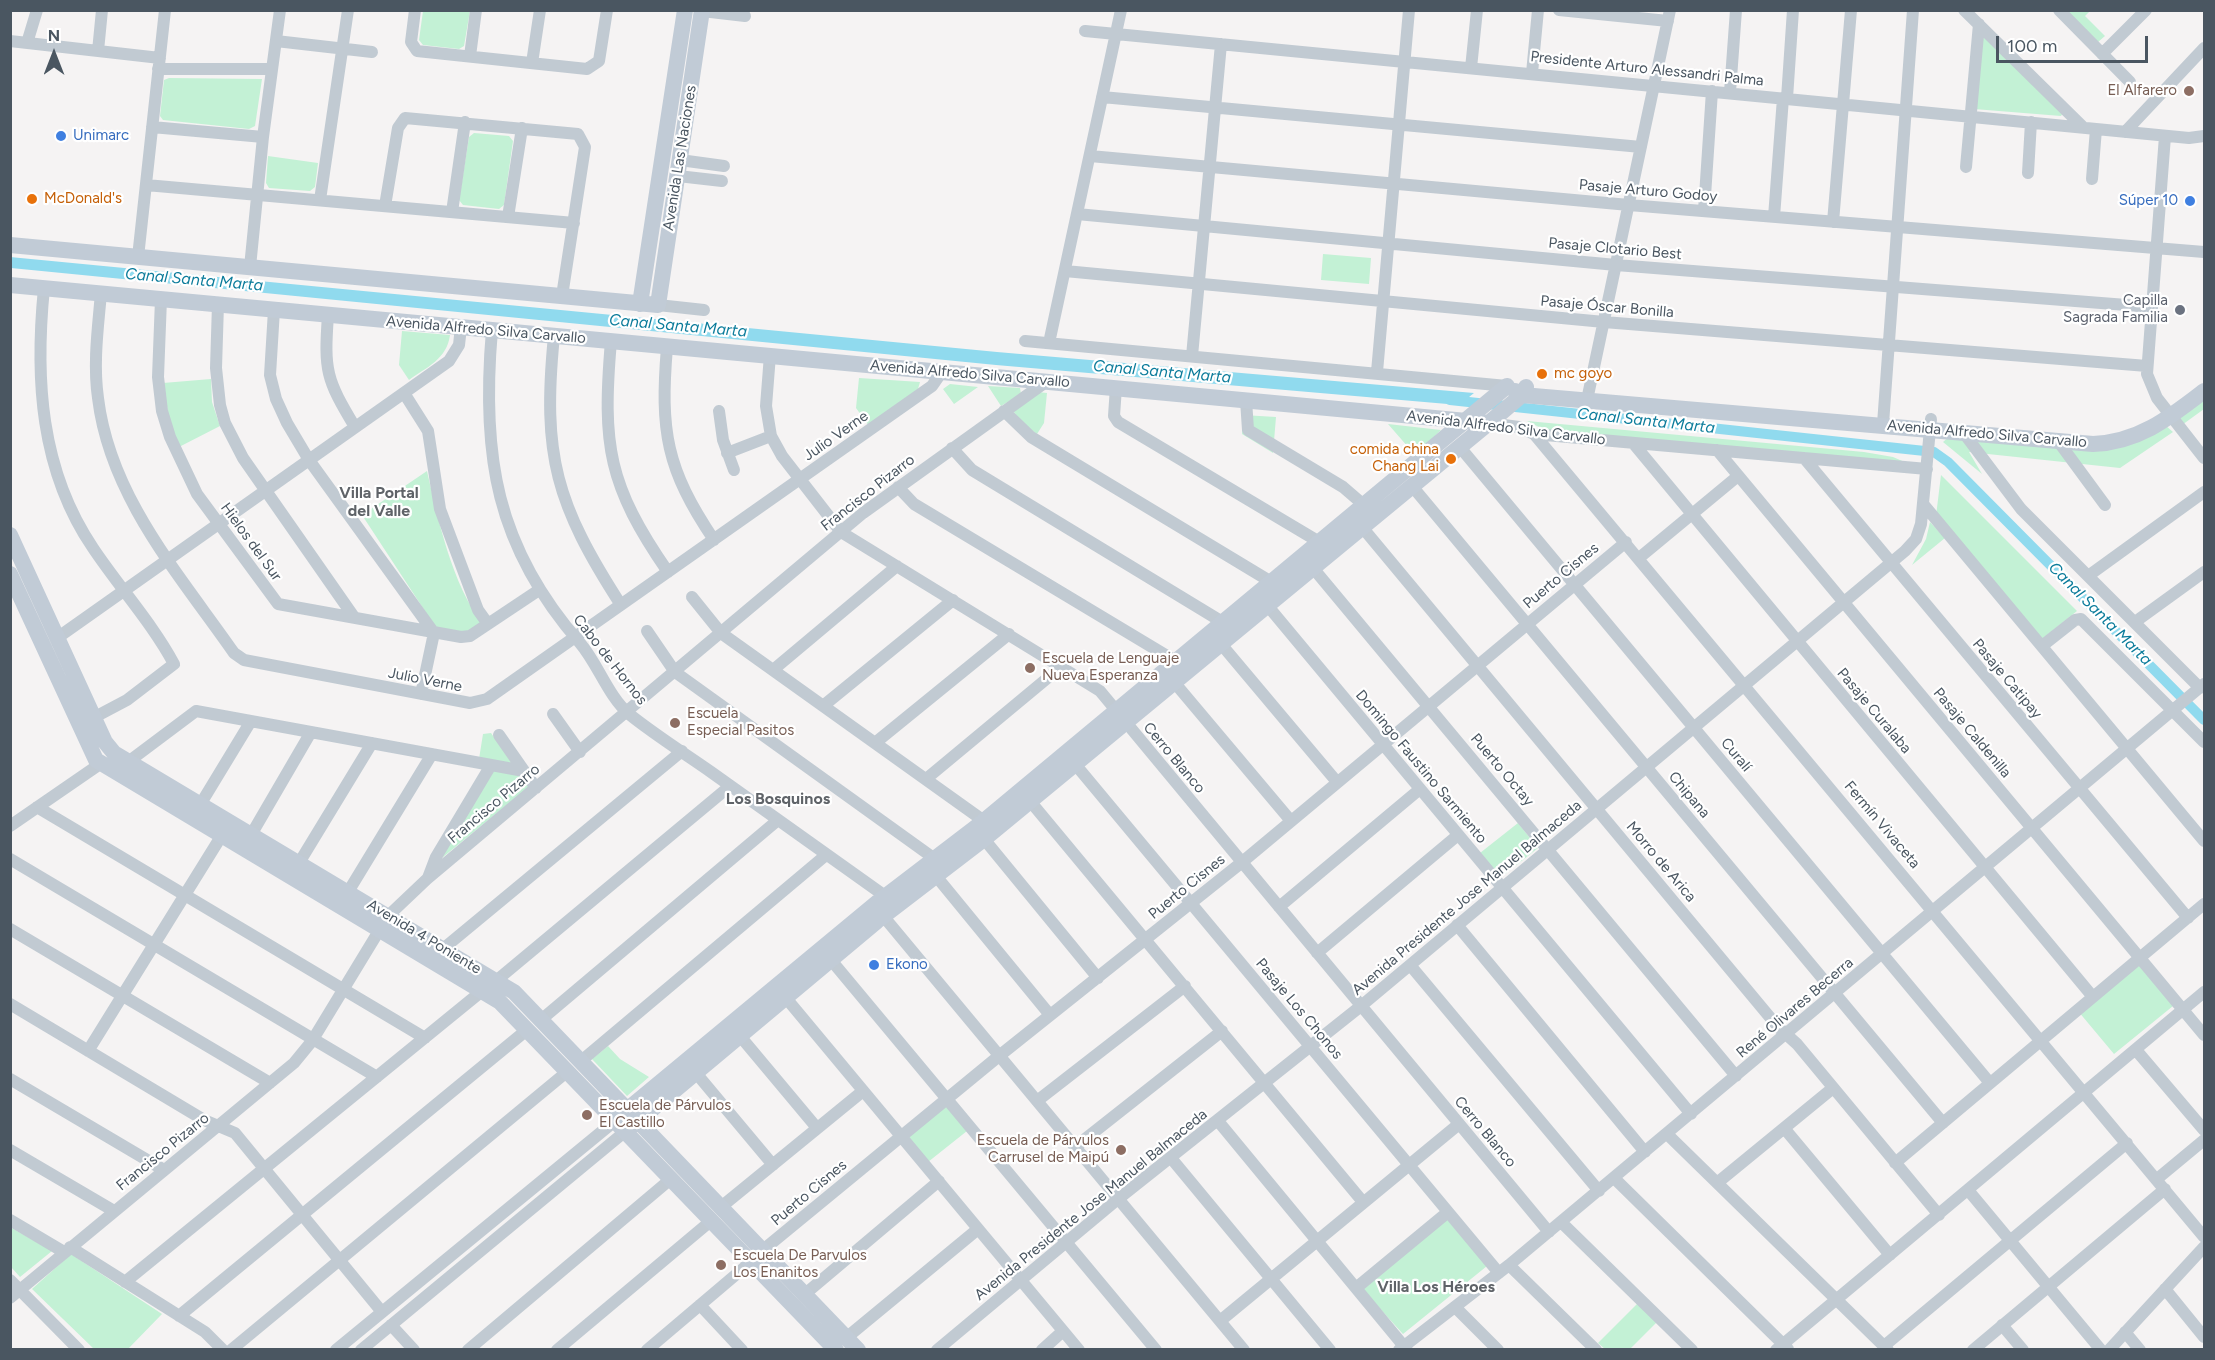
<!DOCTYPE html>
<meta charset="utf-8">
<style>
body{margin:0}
#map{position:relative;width:2215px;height:1360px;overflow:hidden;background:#f5f3f3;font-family:Figtree,sans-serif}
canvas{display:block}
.frame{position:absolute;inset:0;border:12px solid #4a5661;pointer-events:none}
.north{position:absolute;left:24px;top:24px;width:60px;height:60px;-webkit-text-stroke:4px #fff;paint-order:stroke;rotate:0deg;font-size:16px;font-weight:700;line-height:24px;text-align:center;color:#4a5661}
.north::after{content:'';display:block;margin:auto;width:21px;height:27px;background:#4a5661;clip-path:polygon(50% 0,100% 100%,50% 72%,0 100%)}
.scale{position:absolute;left:1996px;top:36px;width:152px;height:27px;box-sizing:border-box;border:3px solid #4a5661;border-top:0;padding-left:8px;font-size:18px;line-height:21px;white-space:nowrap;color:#4a5661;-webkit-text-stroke:4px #fff;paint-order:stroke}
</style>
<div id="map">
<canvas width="2215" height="1360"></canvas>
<div class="frame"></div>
<div class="north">N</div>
<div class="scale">100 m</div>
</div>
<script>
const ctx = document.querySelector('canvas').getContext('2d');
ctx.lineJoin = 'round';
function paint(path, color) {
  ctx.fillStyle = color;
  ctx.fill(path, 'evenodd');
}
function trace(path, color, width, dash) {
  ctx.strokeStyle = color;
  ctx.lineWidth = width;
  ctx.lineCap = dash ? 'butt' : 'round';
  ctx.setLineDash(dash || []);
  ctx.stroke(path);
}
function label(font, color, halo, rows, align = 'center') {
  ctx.font = font + ' Figtree,sans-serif';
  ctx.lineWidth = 4.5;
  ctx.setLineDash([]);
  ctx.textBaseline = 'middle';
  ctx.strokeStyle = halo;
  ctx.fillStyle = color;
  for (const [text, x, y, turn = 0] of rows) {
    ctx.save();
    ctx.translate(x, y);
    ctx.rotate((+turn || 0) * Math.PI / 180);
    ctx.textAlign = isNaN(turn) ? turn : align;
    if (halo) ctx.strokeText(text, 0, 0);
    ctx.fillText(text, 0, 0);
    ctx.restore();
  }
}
const green = new Path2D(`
 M423 11H470L464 46 459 49 423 45 419 40Z
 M2067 11H2090L2085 16 2105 36 2098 42Z
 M1981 34 2063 113 2061 116 1974 109Z
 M169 78 262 79 255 126 249 129 163 120 160 116 164 80Z
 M474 133 509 136 513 141 504 205 499 209 463 205 459 200 469 137Z
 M268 156 318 163 315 187 310 191 269 188 266 183Z
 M1323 254 1371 258 1369 284 1321 280Z
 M402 331 450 335C447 359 427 367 409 380L399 365Z
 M859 378 920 382 918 389 869 426 856 408Z
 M211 379 212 402 220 426 179 447 169 418 163 383Z
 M950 384 978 387 954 404 943 389Z
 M988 386 1020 388 1021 394 1001 406Z
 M1038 392 1047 393 1044 423 1037 434 1025 426 1013 411Z
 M2204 395V409L2182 425 2176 416Z
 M1243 415 1276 417 1273 453 1242 434Z
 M1527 421 1864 452 1893 457 1914 466 1549 432Z
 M1388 424 1441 430 1415 455Z
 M2165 425 2173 432 2120 468 1969 452 1982 474 1943 442 1951 435 2086 447Z
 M427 471C438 519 452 585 483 624L467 633 438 631 362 515Z
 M1941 475 2077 611 2042 639 1936 516Z
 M1930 522 1945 538 1912 565 1926 539Z
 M491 733 512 763 479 759 483 734Z
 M494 769 518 774 530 786 437 862Z
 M1518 823 1538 848 1500 878 1480 853Z
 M2138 964 2173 1006 2114 1054 2078 1011Z
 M608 1046 620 1059 649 1077 627 1096 592 1059Z
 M945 1104 967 1131 928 1162 906 1136Z
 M1446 1218 1487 1266 1403 1334 1363 1290V1286Z
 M10 1227 52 1251 20 1277 11 1267Z
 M71 1254 162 1314 128 1349H94L32 1289Z
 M1638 1303 1657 1322 1630 1349H1605L1598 1343Z`);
const water = new Path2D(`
 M10 257 997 352 1474 393 1459 405 996 365 11 268Z`);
const canal = new Path2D(`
 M1450 400 1934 452 1948 462 2204 720`);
const street = new Path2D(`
 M415 10 411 42 417 51 587 69 599 61 607 10
 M1559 10 1668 21
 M1964 10 2084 128
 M2059 10 2130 82
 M702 11 745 16
 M1085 31 2189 138 2204 136
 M10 41 160 58
 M276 41 372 52
 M27 43 37 10
 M98 51 102 10
 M2102 54 2146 10
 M470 56 476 10
 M532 63 540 10
 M1471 68 1477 10
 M158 69H272
 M1532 73 1538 10
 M1730 92 1736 10
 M1102 97 1641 147
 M1787 98 1793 10
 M152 127 263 137
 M2125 132 2204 48
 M2165 136 2147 374 2157 398 2204 458
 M1090 156 1629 205 2204 252
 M680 160 724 166
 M1966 167 1979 24
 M2028 173 2031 122
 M678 176 722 181
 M2092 179 2096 129
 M146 185 574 223
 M320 200 348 10
 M385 206 398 128 405 118 578 134 585 147 562 296
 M1704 211 1712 91
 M452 212 465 122
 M1077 214 1616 265 2152 307
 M508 217 522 128
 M1774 217 1783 98
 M1833 222 1851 10
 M138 257 165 10
 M250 267 263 137 280 10
 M1065 271 1604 322 2147 366
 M44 288C35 378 40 470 93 548 119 587 152 623 174 664L127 700 93 718
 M101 293C98 328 93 363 98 398 110 497 179 574 234 653L244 660 470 703 487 699 932 386 941 373
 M161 299 158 377 162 411 170 437 197 494 278 604 461 637 470 636 539 590
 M218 304 216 368 220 405 225 423 243 458 354 617
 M658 305 704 310
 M274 310 270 375 276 399 287 423 309 460 434 633 421 694
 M328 315C324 371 326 379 355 427
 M492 330C481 455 496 547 580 643 598 664 608 696 629 714 655 735 684 753 711 772 769 814 827 855 885 896
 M554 336C542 456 556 504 621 605
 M611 341C602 446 608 485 668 572
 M1025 341 1507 386
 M1049 343 1121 10
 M667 347C660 431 666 469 714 540
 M770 355 766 406 771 436 782 456 841 532 1100 691 1549 1232
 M1192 356 1221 44
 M1377 372 1409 10
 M1116 387 1114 416 1118 422 1321 543
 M404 393 428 431 440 509 478 610 488 624
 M1246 400 1248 430 1343 487 1365 506
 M1587 400 1670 10
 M719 411 723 440 734 470
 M1004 411 1031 437 1273 583
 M1488 423 1519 427 1534 434 1927 469
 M1883 424 1913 10
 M1963 432 2021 509 2200 688
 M1534 434 2204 1237
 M2058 441 2105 505
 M1633 443 2093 997
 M1459 446 1990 1083
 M952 448 972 470 1224 623
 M1717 450 2204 1035
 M727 453 771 436
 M1804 458 2188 918
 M1412 486 1943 1123
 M898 487 914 504 1177 662
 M1924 505 2204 841
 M1362 527 1778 1027 1797 1044 1939 1215
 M1639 558 1738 476
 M1313 568 1736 1076
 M2088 576 2204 492
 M692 597 721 633 984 821
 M1267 605 1691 1114
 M2135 622 2204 572
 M647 631 675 672 935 859
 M57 638 449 361 459 345 461 327
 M1221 644 1337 782
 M2042 646 2075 620 2081 619 2204 742
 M773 670 897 566
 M1174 682 1291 821
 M823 706 953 600
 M553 714 580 752
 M499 735 536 788
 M875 743 1009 634
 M128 762 196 711 524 771
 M1075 764 1499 1273
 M926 779 1062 666
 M1030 801 1363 1202
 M200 805 251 721
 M37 807 425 1038
 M10 826 100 764
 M251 835 311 732
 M984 839 1098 978
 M10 859 377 1077
 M299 863 372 743
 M936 876 1050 1015
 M428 878 436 857 491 765
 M348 892 432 754
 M1279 907 1420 789
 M884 917 1244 1350
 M1457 925 1645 1152
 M10 929 270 1083
 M444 948 682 751
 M1317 953 1458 835
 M831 960 1156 1350
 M1410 965 1599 1191
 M497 980 730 786
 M786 998 1079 1350
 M10 1004 204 1120 235 1133 382 1312
 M542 1019 778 820
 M740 1036 817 1128
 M2136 1050 2204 1130
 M88 1051 222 835
 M581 1061 826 855
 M696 1073 773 1165
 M10 1079 164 1170
 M1037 1101 1185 986
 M1218 1121 1407 1350
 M1784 1128 1890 1255
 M1667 1134 1888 1350
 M1075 1147 1222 1031
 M10 1150 114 1211
 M1171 1158 1330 1350
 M1895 1163 2204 904
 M1614 1178 1788 1349
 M2157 1179 2204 1140
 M1717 1183 1833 1088
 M1968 1190 2101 1350
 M721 1207 863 1091
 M10 1220 64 1252
 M1561 1222 1692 1350
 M70 1247 205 1332 223 1350
 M763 1250 999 1056 1241 863 1626 542
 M1509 1265 1596 1350
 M10 1280 79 1350
 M125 1282 482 991
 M1356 1288 1448 1212
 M2165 1289 2204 1337
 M805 1294 939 1181
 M10 1298 294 1063 312 1041 388 916 427 879 863 513 1047 381
 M700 1305 742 1350
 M1455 1307 1498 1350
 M179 1316 528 1029
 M1220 1321 1459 1124
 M391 1325 414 1350
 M2002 1325 2023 1350
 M2125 1332 2140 1350
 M846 1338 978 1229
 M1884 1346 2127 1143
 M231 1350 568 1071
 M336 1350 616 1120
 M361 1350 627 1130
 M468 1350 672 1178
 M557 1350 712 1220
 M647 1350 752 1261
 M937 1350 1118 1199 1361 1006 1905 551 1916 539 1921 524 1931 419
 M1042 1350 1063 1331
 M1399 1350 1509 1265 2204 684
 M1776 1350 2204 992
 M1973 1350 2165 1189
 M2109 1350 2204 1247`);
const secondary = new Path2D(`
 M10 245 658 305 702 10
 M10 285 1488 423
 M640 304 685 10
 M1515 391 1522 395 2093 444C2139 442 2169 418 2204 391
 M10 535 105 742 114 753 514 992 858 1350
 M10 574 96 760 500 1002 836 1350
 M621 1115 878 902 984 821 1507 386
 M627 1130 877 921 984 839 1496 417 1522 395 1526 387`);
const markers = [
 [2189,91,6,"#8d6e63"],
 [61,136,6,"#3f7fe0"],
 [32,199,6,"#e8710a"],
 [2190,201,6,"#3f7fe0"],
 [2180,310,6,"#6b7280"],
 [1542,374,6,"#e8710a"],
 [1451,459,6,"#e8710a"],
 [1030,668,6,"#8d6e63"],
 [675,723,6,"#8d6e63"],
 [874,965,6,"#3f7fe0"],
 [587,1115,6,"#8d6e63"],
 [1121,1150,6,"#8d6e63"],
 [721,1265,6,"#8d6e63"]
];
const streetNames = [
 ["Presidente Arturo Alessandri Palma",1647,69,6],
 ["Avenida Las Naciones",680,158,-81],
 ["Pasaje Arturo Godoy",1648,191,5],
 ["Pasaje Clotario Best",1615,249,5],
 ["Pasaje Óscar Bonilla",1607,307,5],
 ["Avenida Alfredo Silva Carvallo",486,330,5],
 ["Avenida Alfredo Silva Carvallo",970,374,5],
 ["Avenida Alfredo Silva Carvallo",1506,428,7],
 ["Avenida Alfredo Silva Carvallo",1987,434,5],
 ["Julio Verne",836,436,-35],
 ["Francisco Pizarro",868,493,-38],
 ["Hielos del Sur",251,542,54],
 ["Puerto Cisnes",1561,576,-40],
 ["Cabo de Hornos",610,660,52],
 ["Pasaje Catipay",2007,679,50],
 ["Julio Verne",425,680,11],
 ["Pasaje Curalaba",1874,711,50],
 ["Pasaje Caldenilla",1972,733,50],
 ["Curalí",1736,755,50],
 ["Cerro Blanco",1174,758,50],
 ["Domingo Faustino Sarmiento",1421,767,50],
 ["Puerto Octay",1502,770,50],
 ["Chipana",1689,795,50],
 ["Francisco Pizarro",494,804,-40],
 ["Fermín Vivaceta",1882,825,50],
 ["Morro de Arica",1661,862,50],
 ["Puerto Cisnes",1187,887,-39],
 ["Avenida Presidente Jose Manuel Balmaceda",1467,898,-40],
 ["Avenida 4 Poniente",424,937,31],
 ["René Olivares Becerra",1795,1008,-40],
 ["Pasaje Los Chonos",1299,1009,50],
 ["Cerro Blanco",1485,1132,50],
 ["Francisco Pizarro",163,1152,-39],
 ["Puerto Cisnes",809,1193,-40],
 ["Avenida Presidente Jose Manuel Balmaceda",1091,1205,-39]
];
const educationNames = [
 ["El Alfarero",2177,91,"right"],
 ["Escuela de Lenguaje",1042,659],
 ["Nueva Esperanza",1042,676],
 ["Escuela",687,714],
 ["Especial Pasitos",687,731],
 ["Escuela de Párvulos",599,1106],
 ["El Castillo",599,1123],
 ["Escuela de Párvulos",1109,1141,"right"],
 ["Carrusel de Maipú",1109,1158,"right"],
 ["Escuela De Parvulos",733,1256],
 ["Los Enanitos",733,1273]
];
const shopNames = [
 ["Unimarc",73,136],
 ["Súper 10",2178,201,"right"],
 ["Ekono",886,965]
];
const foodNames = [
 ["McDonald's",44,199],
 ["mc goyo",1554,374],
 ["comida china",1439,450,"right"],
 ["Chang Lai",1439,467,"right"]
];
const worshipNames = [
 ["Capilla",2168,301],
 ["Sagrada Familia",2168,318]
];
const waterNames = [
 ["Canal Santa Marta",194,280,5],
 ["Canal Santa Marta",678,326,5],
 ["Canal Santa Marta",1162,372,5],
 ["Canal Santa Marta",1646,421,6],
 ["Canal Santa Marta",2100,614,45]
];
const neighbourhoodNames = [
 ["Villa Portal",379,493],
 ["del Valle",379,511],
 ["Los Bosquinos",778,799],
 ["Villa Los Héroes",1436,1287]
];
paint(green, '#c3f1d5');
paint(water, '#90daee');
trace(canal, '#90daee', 10);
trace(street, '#c1cad2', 12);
trace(secondary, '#c1cbd6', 16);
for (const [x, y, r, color] of markers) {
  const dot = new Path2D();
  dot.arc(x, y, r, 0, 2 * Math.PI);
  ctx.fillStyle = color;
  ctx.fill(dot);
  trace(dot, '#fff', 2);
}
label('15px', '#4a5661', '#fff', streetNames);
label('15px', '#785e54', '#fff', educationNames, 'left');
label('15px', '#366cbe', '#fff', shopNames, 'left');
label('15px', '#c56008', '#fff', foodNames, 'left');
label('15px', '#5b616d', '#fff', worshipNames, 'right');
label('italic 16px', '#0c7c9b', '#fff', waterNames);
label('bold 16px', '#5f6368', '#fff', neighbourhoodNames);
</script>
